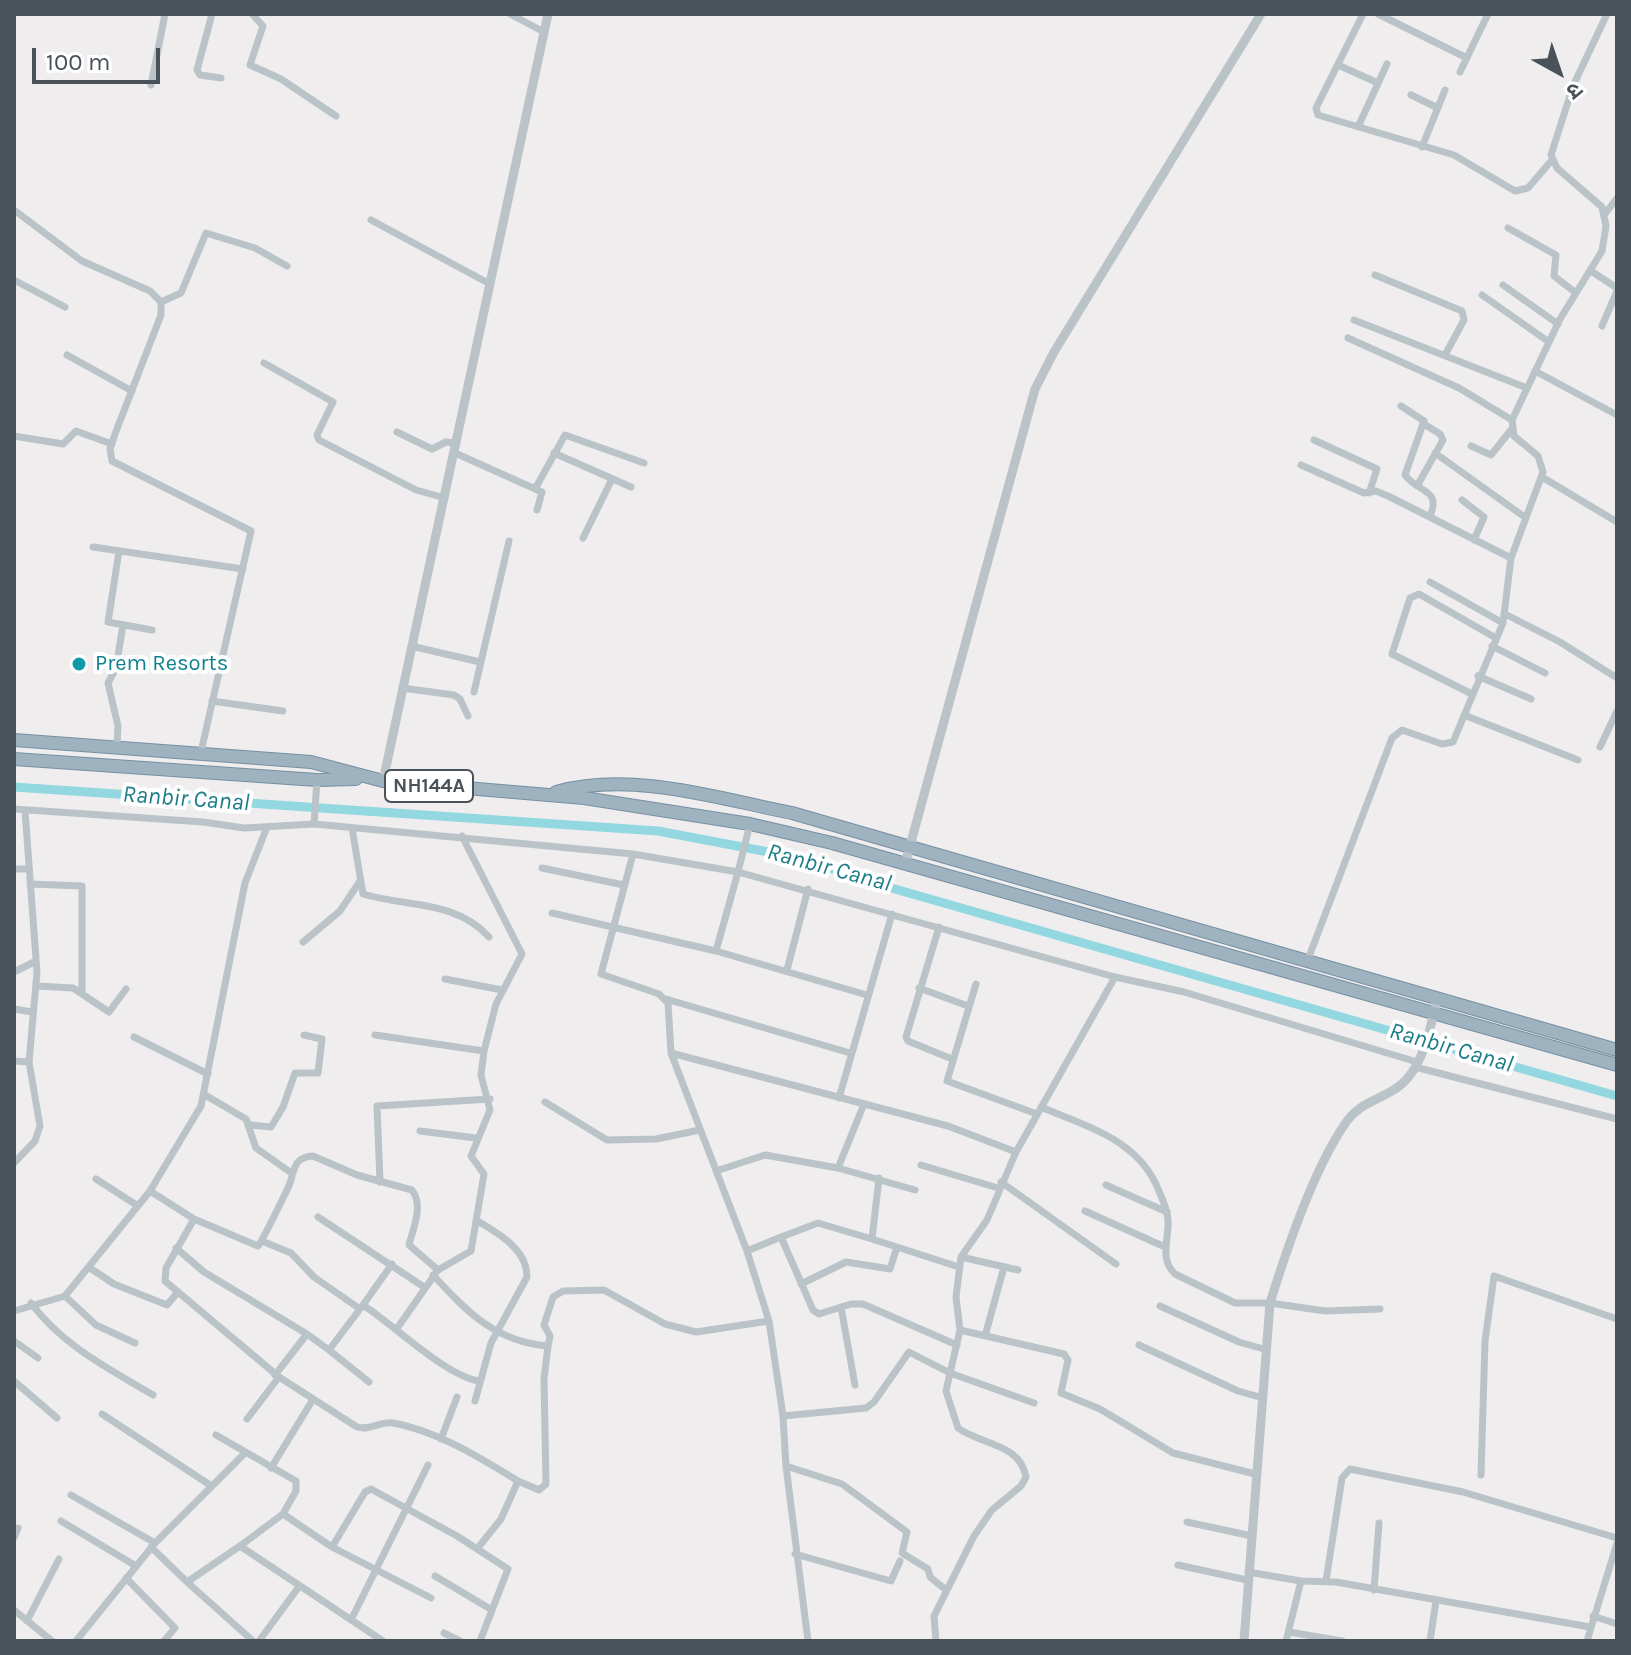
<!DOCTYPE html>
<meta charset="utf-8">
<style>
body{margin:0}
#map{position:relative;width:1631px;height:1655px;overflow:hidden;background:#f0edee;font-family:Karla,"Noto Sans Devanagari",sans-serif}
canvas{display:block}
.frame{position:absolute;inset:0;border:16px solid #485258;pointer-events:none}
.north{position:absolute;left:1519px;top:32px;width:80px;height:80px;-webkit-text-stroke:6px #fff;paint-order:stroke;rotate:140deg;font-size:22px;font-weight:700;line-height:32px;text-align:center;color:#485258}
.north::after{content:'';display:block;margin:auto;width:28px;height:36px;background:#485258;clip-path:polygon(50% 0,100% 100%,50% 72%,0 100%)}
.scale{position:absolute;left:32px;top:48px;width:128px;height:36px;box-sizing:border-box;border:4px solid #485258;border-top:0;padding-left:10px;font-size:24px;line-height:28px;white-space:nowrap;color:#485258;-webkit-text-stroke:6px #fff;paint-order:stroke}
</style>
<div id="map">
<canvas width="1631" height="1655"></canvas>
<div class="frame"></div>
<div class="north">उ</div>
<div class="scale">100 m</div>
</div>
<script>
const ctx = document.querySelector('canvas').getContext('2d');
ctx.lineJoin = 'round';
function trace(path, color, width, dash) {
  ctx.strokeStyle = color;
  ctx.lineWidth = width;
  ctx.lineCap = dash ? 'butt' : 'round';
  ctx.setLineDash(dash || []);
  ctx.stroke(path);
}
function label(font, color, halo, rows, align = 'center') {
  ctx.font = font + ' Karla,sans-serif';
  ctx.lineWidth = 8;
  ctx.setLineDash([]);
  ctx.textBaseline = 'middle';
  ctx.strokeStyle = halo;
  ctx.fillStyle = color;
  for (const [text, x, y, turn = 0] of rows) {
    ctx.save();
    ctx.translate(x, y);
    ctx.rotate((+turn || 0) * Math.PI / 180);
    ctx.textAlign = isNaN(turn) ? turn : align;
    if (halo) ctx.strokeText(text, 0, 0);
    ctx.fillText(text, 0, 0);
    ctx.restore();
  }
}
const canal = new Path2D(`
 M14 787 658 831 795 857 895 889 1617 1096`);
const minor = new Path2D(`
 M212 14 197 70 200 75 221 78
 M252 14 263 26 250 65 281 79 336 116
 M510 14 544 32
 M1363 14 1316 108 1318 115 1454 155 1515 191 1528 188 1552 160
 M1378 14 1467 58
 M1338 65 1378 83
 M1460 72 1488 14
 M151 85 165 14
 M1411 95 1438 108
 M1358 127 1387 64
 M1422 147 1445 90
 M14 210 82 261 150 291 161 302V315L115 434 110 449 112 461 251 531 201 752
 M1605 214 1617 198
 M371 220 490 284
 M1508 228 1556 255 1554 276 1576 293
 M1591 271 1617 288
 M1375 275 1462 311 1464 320 1445 355
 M14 280 65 307
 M1503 285 1558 324
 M1482 295 1549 342
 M161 302 181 293 206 233 255 248 287 266
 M1354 320 1527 388
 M1602 326 1617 291
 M1348 338 1459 388 1512 420
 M67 355 132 391
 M264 363 333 402 317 435 319 440 416 490 445 498
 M1535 371 1617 415
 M1401 406 1424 421 1405 475C1418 493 1442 489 1430 516
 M397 432 432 449 446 442 457 443
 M14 436 63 444 76 431 112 444
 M1314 440 1377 469 1369 493
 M1471 446 1491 455 1511 430
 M455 453 542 492 537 510
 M554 453 631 487
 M1435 453 1526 518
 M1301 465 1364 493 1376 491 1388 496 1511 558
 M1542 477 1617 522
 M1417 486 1443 440 1440 434 1424 424
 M535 489 565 435 644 463
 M1462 500 1484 517 1474 540
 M583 538 612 479
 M93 547 243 569
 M119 551 108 622 152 630
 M1430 582 1503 623
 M1505 614 1560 642 1617 678
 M411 646 480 662
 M1492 646 1545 673
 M1478 676 1531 699
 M402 688 454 695 460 699 468 716
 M474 692 509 541
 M1472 694 1392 654 1410 598 1419 594 1496 638
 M212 701 283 711
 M1464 715 1578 760
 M117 747 118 726 108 683 116 668 123 625
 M1600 747 1617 711
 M14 809 203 822 244 828 314 824 633 854
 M314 824 317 780
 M750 824 738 872 633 854 601 974 659 994 668 1003 671 1053 747 1251 769 1321 783 1416 786 1466 842 1484 907 1532 902 1553 928 1569 930 1577 946 1590
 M352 828 363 894C405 907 456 900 489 937
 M542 868 624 885
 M14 869H28
 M30 884 82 886V992
 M552 913 716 951 867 995
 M939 927 906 1037 908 1041 952 1059
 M303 942 340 911 360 881
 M716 951 738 872 1115 977 1184 992 1417 1062
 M1307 962 1392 738 1402 730 1442 744 1453 742 1503 623 1511 558 1543 472 1538 456 1514 436 1512 420 1560 319 1602 251 1606 226 1602 207 1557 168 1551 155 1573 86 1607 14
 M787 970 808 889
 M14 972 36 961
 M445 979 502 990
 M976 984 947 1081 1037 1114
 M36 986 73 988 109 1012 126 989
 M919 988 968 1006
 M666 999 850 1053
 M14 1009 32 1012
 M375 1035 484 1051
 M134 1037 208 1074
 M671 1053 948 1126 1016 1152
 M14 1061 29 1062
 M1415 1067 1617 1119
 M205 1095 246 1119 256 1148 290 1172
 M839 1098 892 914
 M545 1102 607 1140 656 1139 700 1130
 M1041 1107C1088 1127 1139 1140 1159 1191 1164 1203 1169 1214 1168 1227 1167 1244 1161 1261 1175 1274L1235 1303H1270L1325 1311 1380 1309
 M251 1125 271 1127 283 1107 295 1073H318L322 1039 304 1035
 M420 1131 476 1138
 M14 1163 35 1141 40 1126 29 1062 37 972 25 811
 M921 1165 998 1188
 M838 1168 864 1104
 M716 1171 765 1155 838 1168 915 1190
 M879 1178 872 1239 959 1267
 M96 1179 138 1206
 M380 1182 377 1106 490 1099
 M1001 1182 1116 1264
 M1106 1185 1167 1212
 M150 1191 194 1219 166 1268 165 1281 279 1377 247 1419
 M1085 1211 1165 1247
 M318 1217 424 1287
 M194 1219 258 1246C263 1240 283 1198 288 1188 295 1174 291 1157 313 1156L357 1175 412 1190C424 1206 413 1228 409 1245L438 1270
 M781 1237 818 1223 872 1239
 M262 1241 291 1253 314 1277 360 1309
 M176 1248 204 1272 307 1334
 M747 1251 781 1237 813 1310 819 1314 851 1304H863L957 1345
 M961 1257 1018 1270
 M90 1268 114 1284 167 1305 177 1293
 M433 1275C467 1312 496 1342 548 1346L544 1379 546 1484 539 1490 518 1481
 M801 1284 846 1262 890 1269 897 1247
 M65 1296 96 1325 135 1343
 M31 1303C63 1346 108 1368 153 1395
 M363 1305 392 1264
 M1160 1306 1239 1342 1267 1350
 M841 1307 855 1385
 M14 1311 65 1296 150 1191 201 1106 245 883 267 827
 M398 1327 438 1270 471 1251 484 1174 471 1156 490 1110 481 1075 484 1051 496 1004 522 954 462 836
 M960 1330 1064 1354 1068 1360 1061 1393 1100 1409 1173 1453 1255 1474
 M985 1336 1004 1267
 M14 1341 38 1358
 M1139 1345 1238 1391 1263 1398
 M548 1346 550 1336 544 1325 553 1297 563 1291 604 1290 665 1324 696 1332 769 1321
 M329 1350 369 1382
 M275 1375 307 1334 329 1350 363 1305C394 1325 446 1376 479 1381
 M279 1377 357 1427C370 1431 380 1421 393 1423 437 1431 481 1458 518 1481L501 1519 477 1549
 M14 1381 57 1418
 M475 1401 491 1343 527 1277C527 1249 498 1233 476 1220
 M102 1414 210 1485
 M783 1416 866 1408 874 1402 909 1352 950 1373 960 1330 956 1297 961 1257 987 1220 1016 1152 1115 977
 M216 1435 296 1481V1491L283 1514
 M441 1439 457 1397
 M786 1466 808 1641
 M271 1468 312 1401
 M1481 1475 1485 1341 1494 1276 1617 1319
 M71 1495 155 1543
 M61 1521 136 1566
 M1187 1522 1252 1536
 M14 1538 18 1528
 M240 1546 283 1514 332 1547 365 1492 371 1489 457 1536 508 1569 480 1641
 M151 1547 187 1582 240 1546 383 1641
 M332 1547 431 1598
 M795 1554 891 1581 900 1561
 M1178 1565 1247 1580
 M1248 1572 1301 1581 1336 1582 1590 1627
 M435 1576 492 1610
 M126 1578 175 1628 164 1641
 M1326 1581 1342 1478 1350 1469 1463 1492 1617 1538
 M187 1582 253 1641
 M1374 1590 1379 1523
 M14 1610 52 1641
 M1593 1616 1617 1624
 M351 1620 428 1465
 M27 1621 59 1559
 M1289 1632 1342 1641
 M444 1633 460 1641
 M76 1641 155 1543 244 1454
 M259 1641 298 1588
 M936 1641 934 1616 974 1536 992 1510 1021 1486 1026 1477C1020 1443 981 1445 958 1428L946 1391 950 1373 1034 1403
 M1286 1641 1301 1581
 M1430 1641 1436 1601
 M1587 1641 1617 1543`);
const tertiary = new Path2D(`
 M383 781 548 14
 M905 864 1035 389 1054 352 1261 14
 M1244 1641 1270 1303C1287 1248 1314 1167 1347 1121 1361 1102 1380 1100 1398 1087 1423 1069 1431 1027 1437 998`);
const trunk = new Path2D(`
 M14 740 311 762 383 781 584 798 750 824 832 843 1617 1065
 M14 759 317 780 356 779
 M556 792C632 771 716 798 792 813L1617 1050`);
const markers = [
 [79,664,8,"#0f9aa8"]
];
const shields = [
 [429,786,88]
];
const shieldNames = [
 ["NH144A",429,786]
];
const cultureNames = [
 ["Prem Resorts",95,664]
];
const waterNames = [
 ["Ranbir Canal",186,799,4],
 ["Ranbir Canal",829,868,15],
 ["Ranbir Canal",1451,1048,16]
];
trace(canal, '#93d8e0', 9);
trace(trunk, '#7690a2', 14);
trace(minor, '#bac3c8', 7);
trace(tertiary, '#bac3c8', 9);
trace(trunk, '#9eb2c0', 12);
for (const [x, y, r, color] of markers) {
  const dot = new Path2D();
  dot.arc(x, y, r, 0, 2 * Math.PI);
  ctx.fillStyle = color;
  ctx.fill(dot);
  trace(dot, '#fff', 3);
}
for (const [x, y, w] of shields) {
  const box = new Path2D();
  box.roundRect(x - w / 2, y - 16, w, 32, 6);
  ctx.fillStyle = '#fff';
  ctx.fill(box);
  trace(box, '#485258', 2);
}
label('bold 20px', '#485258', null, shieldNames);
label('22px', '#0d838f', '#fff', cultureNames, 'left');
label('italic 24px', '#1c7d89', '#fff', waterNames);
</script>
